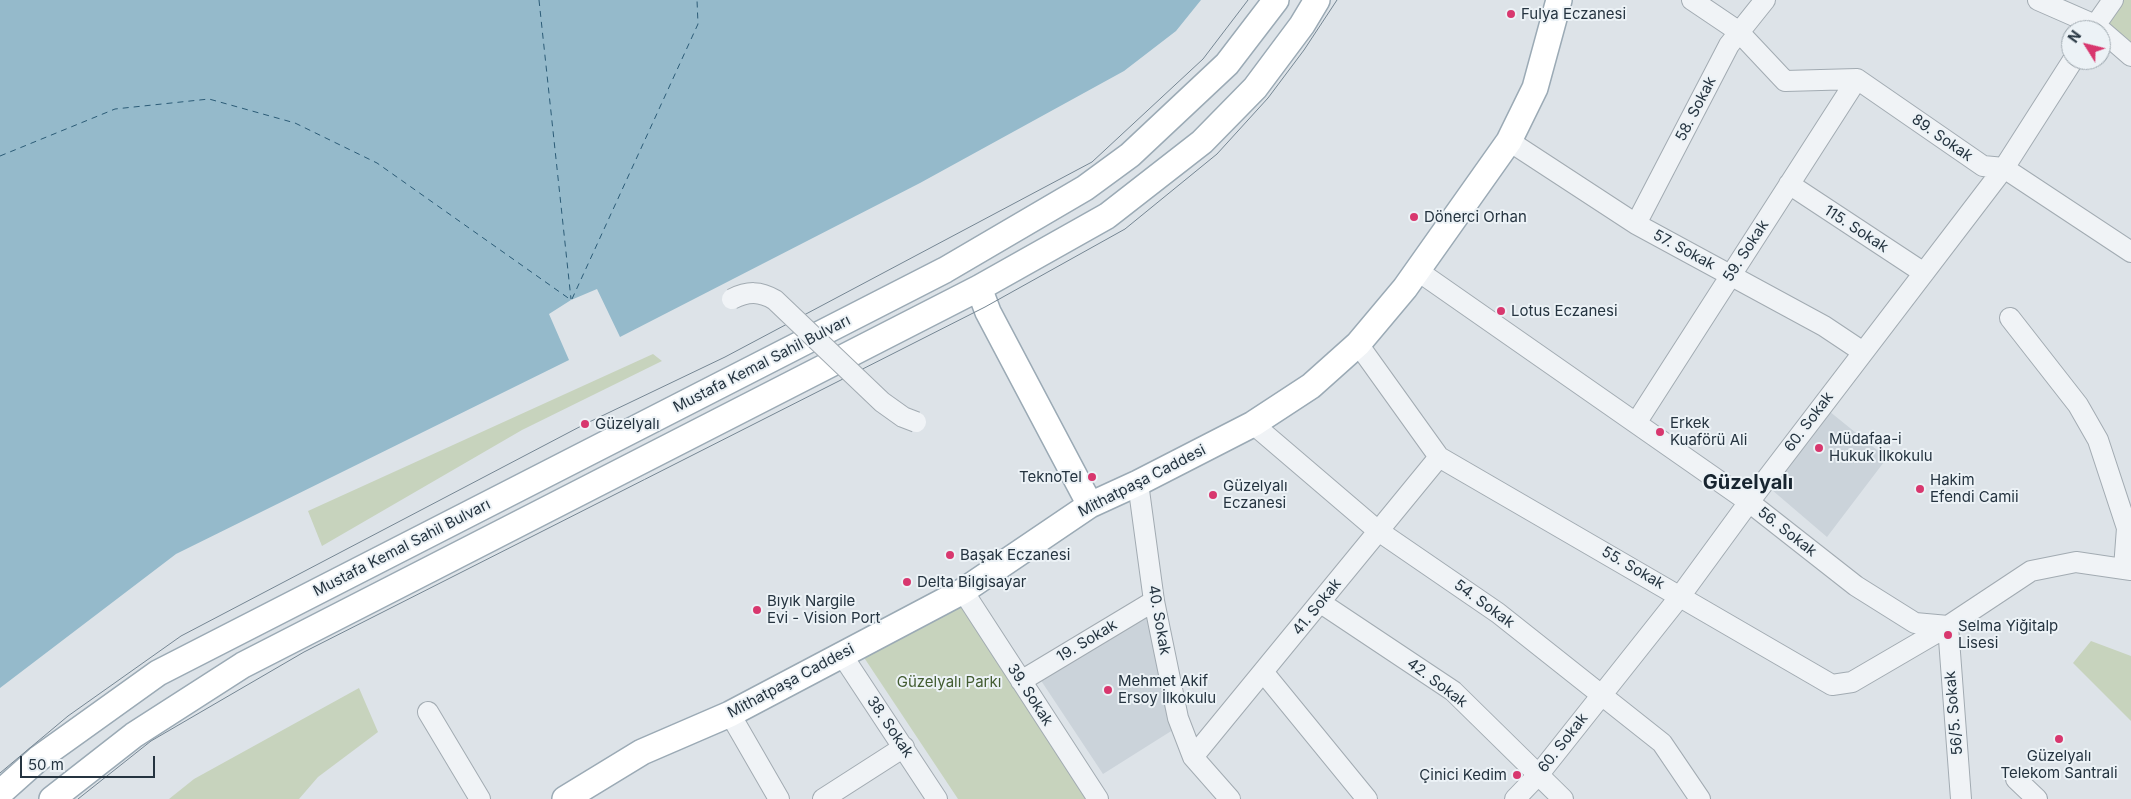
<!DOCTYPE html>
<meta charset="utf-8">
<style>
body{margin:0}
#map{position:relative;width:2131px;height:799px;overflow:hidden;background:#dde3e8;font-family:Inter,sans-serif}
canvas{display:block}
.north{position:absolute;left:2061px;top:20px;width:50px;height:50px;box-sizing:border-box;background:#ecf2f6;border:1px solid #9ca6ad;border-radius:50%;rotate:306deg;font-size:14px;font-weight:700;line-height:20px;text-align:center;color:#253440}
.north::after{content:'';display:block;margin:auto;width:18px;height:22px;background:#d8376e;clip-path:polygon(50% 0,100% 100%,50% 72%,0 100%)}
.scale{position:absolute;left:20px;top:756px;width:135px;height:22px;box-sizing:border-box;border:2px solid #253440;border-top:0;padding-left:6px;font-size:15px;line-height:18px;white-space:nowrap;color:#253440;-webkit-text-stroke:4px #ecf2f6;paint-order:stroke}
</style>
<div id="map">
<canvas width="2131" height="799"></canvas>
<div class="north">N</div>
<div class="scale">50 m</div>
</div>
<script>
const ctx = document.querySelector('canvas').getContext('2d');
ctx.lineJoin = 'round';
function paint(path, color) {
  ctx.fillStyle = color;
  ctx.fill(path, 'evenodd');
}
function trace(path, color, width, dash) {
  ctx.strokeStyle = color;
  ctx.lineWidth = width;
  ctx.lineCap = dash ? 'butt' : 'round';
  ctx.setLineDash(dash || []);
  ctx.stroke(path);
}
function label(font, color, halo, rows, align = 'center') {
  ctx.font = font + ' Inter,sans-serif';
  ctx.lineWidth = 4;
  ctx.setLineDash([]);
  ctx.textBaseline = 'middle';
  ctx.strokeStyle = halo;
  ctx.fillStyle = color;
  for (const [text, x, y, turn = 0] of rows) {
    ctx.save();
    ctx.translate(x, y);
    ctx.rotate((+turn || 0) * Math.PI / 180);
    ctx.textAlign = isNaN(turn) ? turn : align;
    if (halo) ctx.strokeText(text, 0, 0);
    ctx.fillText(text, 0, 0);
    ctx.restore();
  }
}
const built = new Path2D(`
 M1824 407 1887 458 1827 537 1765 484Z
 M1149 610 1176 728 1103 774 1038 676Z`);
const green = new Path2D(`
 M2120 0H2131V43L2104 21Z
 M653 354 662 361 522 430 322 546 308 511Z
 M963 599 1093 799H958L861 653Z
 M2091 641 2131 656V721L2073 663Z
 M359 688 378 732 318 777 299 799H169L194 779Z`);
const water = new Path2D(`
 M0 0H1201L1176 31 1124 71 920 183 620 337 597 289 571 300 549 314 569 360 176 554 0 688Z`);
const ferry = new Path2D(`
 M539 0 571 299
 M0 156 115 109 209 99 295 123 377 163 571 300
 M572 299 698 24 697 0`);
const minor = new Path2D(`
 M1692 0 1738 31 1785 81 1857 79
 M2038 0 2095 25 2101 30
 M2092 30 2113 0
 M2101 30 2131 56
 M1857 79 1983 166 2004 168 2131 252
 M1509 141 1636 224 1824 326 1863 352
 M1789 184 1924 273
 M1636 224 1729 45 1765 0
 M1418 271 1749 502 1856 586 1915 623 1948 626
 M2010 318 2078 405 2098 440 2127 528 2124 568
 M1358 344 1439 457 1832 685 1852 682 1948 626 2031 571 2076 562 2131 570
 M1636 423 1857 79
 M1253 424 1377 530 1498 613 1662 743 1700 799
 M1138 483 1154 601 1178 718 1193 757 1230 799
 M963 591 1098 799
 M1321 603 1453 691 1563 799
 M1948 626 1961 799
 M842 655 937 799
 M1264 673 1367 799
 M1021 681 1154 601
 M428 712 480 799
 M730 714 779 799
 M1193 757 1439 457
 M2016 779 2037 799
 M823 799 904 747
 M1515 799 1539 774 1681 595 1749 502 2004 168 2073 60`);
const major = new Path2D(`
 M979 288 988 312 1090 505
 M0 793 38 759 158 673 945 270 1085 188 1130 155 1227 64 1276 0
 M52 799 134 735 243 665 979 288 1107 216 1202 142 1255 88 1302 25 1317 0
 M565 799 642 752 730 714 963 591 1090 505 1138 483 1253 424 1311 386 1358 344 1405 288 1509 141 1535 88 1559 0`);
const tram = new Path2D(`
 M0 773 68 716 181 636 585 424 725 357 1092 162 1203 59 1248 0
 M78 799 151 741 304 652 985 307 1125 229 1217 154 1268 98 1304 50 1337 0`);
const minorBridge = new Path2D(`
 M732 299C748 291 760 291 775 300L882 402 903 417 916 422`);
const markers = [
 [1511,14,5,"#d8376e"],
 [1414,217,5,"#d8376e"],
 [1501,311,5,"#d8376e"],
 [585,424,5,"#d8376e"],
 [1660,432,5,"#d8376e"],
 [1819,448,5,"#d8376e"],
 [1092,477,5,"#d8376e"],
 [1920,489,5,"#d8376e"],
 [1213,495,5,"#d8376e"],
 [950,555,5,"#d8376e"],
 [907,582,5,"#d8376e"],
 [757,610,5,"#d8376e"],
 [1948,635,5,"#d8376e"],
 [1108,690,5,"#d8376e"],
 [2059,739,5,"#d8376e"],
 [1517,775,5,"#d8376e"]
];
const poiNames = [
 ["Fulya Eczanesi",1521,14],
 ["Dönerci Orhan",1424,217],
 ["Lotus Eczanesi",1511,311],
 ["Erkek",1670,423],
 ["Kuaförü Ali",1670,440],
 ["Güzelyalı",595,424],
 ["Müdafaa-i",1829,439],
 ["Hukuk İlkokulu",1829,456],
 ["TeknoTel",1082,477,"right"],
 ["Hakim",1930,480],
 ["Efendi Camii",1930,497],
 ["Güzelyalı",1223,486],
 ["Eczanesi",1223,503],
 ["Başak Eczanesi",960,555],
 ["Delta Bilgisayar",917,582],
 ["Bıyık Nargile",767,601],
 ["Evi - Vision Port",767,618],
 ["Selma Yiğitalp",1958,626],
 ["Lisesi",1958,643],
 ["Mehmet Akif",1118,681],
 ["Ersoy İlkokulu",1118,698],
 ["Güzelyalı",2059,756,"center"],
 ["Telekom Santrali",2059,773,"center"],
 ["Çinici Kedim",1507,775,"right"]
];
const streetNames = [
 ["58. Sokak",1696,109,-63],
 ["89. Sokak",1942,138,35],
 ["115. Sokak",1856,229,33],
 ["57. Sokak",1684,250,28],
 ["59. Sokak",1746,251,-57],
 ["Mustafa Kemal Sahil Bulvarı",762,364,-27],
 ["60. Sokak",1809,422,-53],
 ["Mithatpaşa Caddesi",1142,481,-27],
 ["56. Sokak",1787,532,38],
 ["Mustafa Kemal Sahil Bulvarı",402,548,-27],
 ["55. Sokak",1633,568,30],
 ["54. Sokak",1484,604,36],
 ["41. Sokak",1317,607,-51],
 ["40. Sokak",1159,620,80],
 ["19. Sokak",1087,641,-31],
 ["Mithatpaşa Caddesi",791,681,-28],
 ["42. Sokak",1437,683,37],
 ["39. Sokak",1030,695,57],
 ["56/5. Sokak",1954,713,-95],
 ["38. Sokak",890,727,56],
 ["60. Sokak",1563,743,-52]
];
const parkNames = [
 ["Güzelyalı Parkı",949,682]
];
const districtNames = [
 ["Güzelyalı",1748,483]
];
paint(built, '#cbd3da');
paint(green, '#c7d3bd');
paint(water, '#95bacb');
trace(ferry, '#2c5c77', 1, [6, 5]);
trace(minor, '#a2abb2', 22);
trace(major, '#9baab5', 28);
trace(minor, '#f0f3f6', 20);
trace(major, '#fff', 25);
trace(tram, '#758693', 1);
trace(minorBridge, '#a2abb2', 22, []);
trace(minorBridge, '#f0f3f6', 20);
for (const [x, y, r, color] of markers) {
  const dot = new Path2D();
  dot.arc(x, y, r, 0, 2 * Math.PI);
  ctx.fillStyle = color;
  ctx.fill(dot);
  trace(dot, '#ecf2f6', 2);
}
label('15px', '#253440', '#ecf2f6', poiNames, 'left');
label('15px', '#253440', '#ecf2f6', streetNames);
label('15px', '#425c31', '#ecf2f6', parkNames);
label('bold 20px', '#182530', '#ecf2f6', districtNames);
</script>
